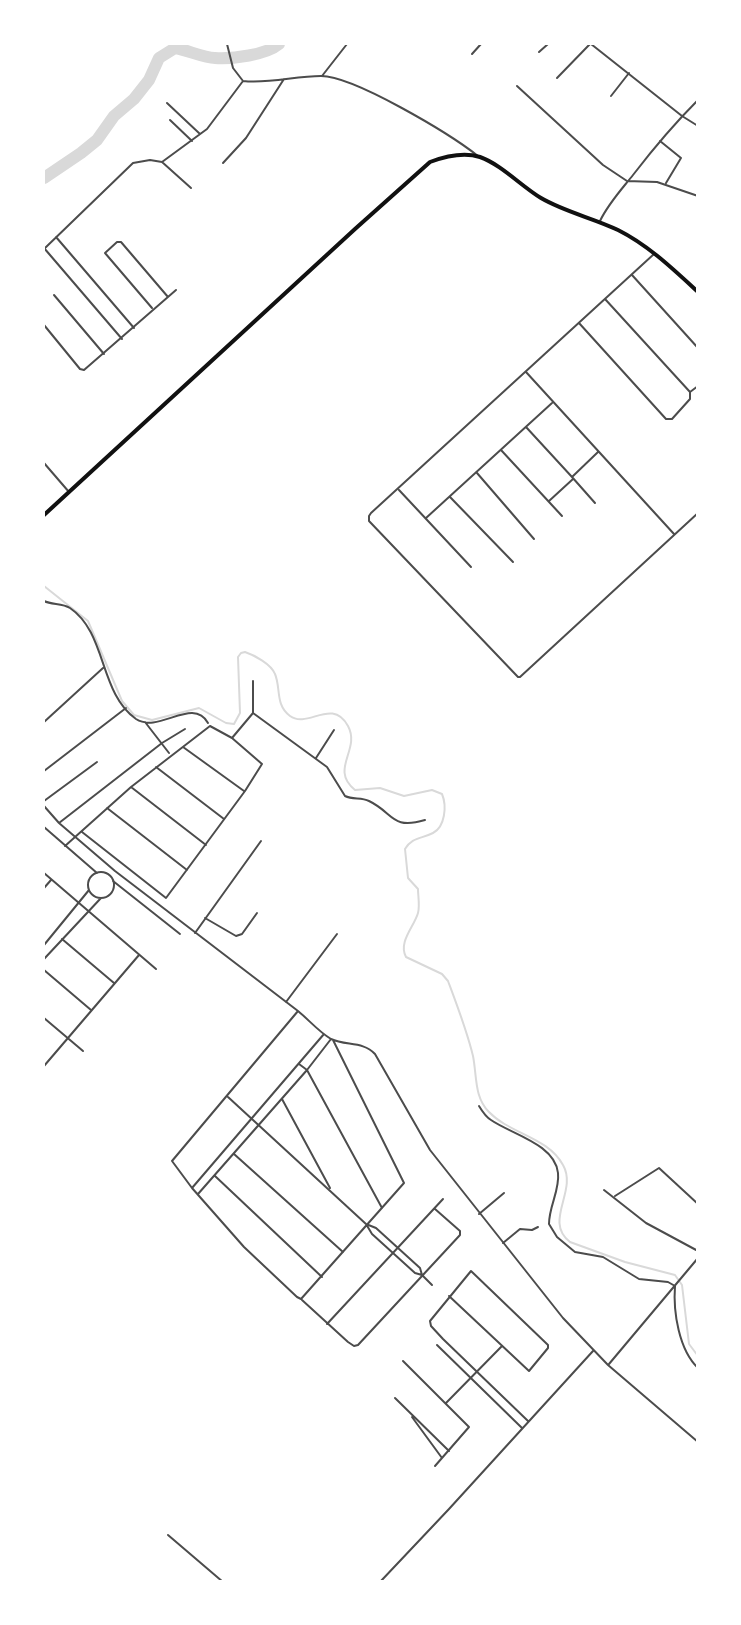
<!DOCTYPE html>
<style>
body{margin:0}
#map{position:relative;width:741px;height:1625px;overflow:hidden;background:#fff;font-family:Mulish,sans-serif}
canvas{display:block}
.frame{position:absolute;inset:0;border:45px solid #fff;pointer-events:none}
</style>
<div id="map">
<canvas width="741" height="1625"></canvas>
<div class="frame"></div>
</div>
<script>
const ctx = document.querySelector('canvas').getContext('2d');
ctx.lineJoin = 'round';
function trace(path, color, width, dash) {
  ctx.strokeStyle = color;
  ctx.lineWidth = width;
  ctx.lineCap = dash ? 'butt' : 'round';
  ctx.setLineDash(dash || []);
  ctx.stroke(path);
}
const stream = new Path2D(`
 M44 586 88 621 122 701 134 715 152 720 199 708 226 723 234 724 240 713 238 657 241 653 245 652C254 655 271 664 275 674 281 688 275 705 290 716 308 729 332 697 348 726 361 750 329 769 355 790L380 788 404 796 432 790 442 794C447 806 445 827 433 833 421 839 412 837 405 849L408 878 418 889C418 896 420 906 418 913 414 927 398 942 406 957L442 974 448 981C457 1005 467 1031 473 1056 477 1076 474 1097 489 1112 510 1134 548 1137 563 1165 578 1191 543 1221 570 1242L625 1262 675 1275 682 1285 689 1344 698 1356`);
const river = new Path2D(`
 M44 178 81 153 97 140 114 116 134 99 149 80 159 58 175 48C187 50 204 58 215 58 233 59 266 55 279 44`);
const minor = new Path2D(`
 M227 44 233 68 243 81C269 84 295 76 321 76 354 76 450 134 478 156
 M591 44 682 116 698 126
 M539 52 548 44
 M472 54 481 44
 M322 76 347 44
 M557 78 590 44
 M517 86 603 165 627 181 657 182 698 196
 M611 96 629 73
 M167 103 200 134
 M170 120 192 141
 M660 141 681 158 666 183
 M162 162 191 188
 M223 163 246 138 284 79
 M600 221C608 204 621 190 633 175 653 149 674 124 698 100
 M56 237 134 328
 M44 248 122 339
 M44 249 133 163 150 160 162 162 207 129 243 81
 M654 254 371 513 369 516V521L518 677H520L698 513
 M632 275 698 348
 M54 295 104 354
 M605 299 690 392
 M152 308 105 253 117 242H121L168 297
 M579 323 666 419H672L690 399V392L698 386
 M44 325 80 369 84 370 176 290
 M526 372 674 534
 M526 427 572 477 598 452
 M501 450 562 516
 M44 463 69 492
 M477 473 534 539
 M572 477 595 503
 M399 490 471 567
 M450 497 513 562
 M549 501 573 479
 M426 518 552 403
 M44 601C52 605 62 603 70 608 107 633 99 693 136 719 159 734 193 696 208 723
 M253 681V713
 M44 722 103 668
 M145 722 169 753
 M232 738 253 713 327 767 345 796C353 800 361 797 369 801 394 813 391 830 425 820
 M183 747 244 791
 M316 758 334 730
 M156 767 224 819
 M44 771 126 708
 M131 787 206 845
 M44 801 97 762
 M44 806 59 823 115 871 298 1011C309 1020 319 1032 331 1039 346 1046 363 1041 375 1054L430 1150 563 1318 608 1365 698 1442
 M107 808 187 870
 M59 823 162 743 185 729
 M44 827 97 873
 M65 846 131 787 210 726 232 738 262 764 245 791 166 898 82 832
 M88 885a13 13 0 1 1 26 0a13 13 0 1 1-26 0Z
 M44 873 156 969
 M113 881 180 934
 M44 888 51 880
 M205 918 236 936 242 934 257 913
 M195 933 261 841
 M62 939 114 983
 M44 945 89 890
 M44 959 101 898
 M44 970 91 1010
 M286 1002 337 934
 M298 1011 172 1161 192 1188 244 1247 297 1297 301 1299 404 1183 333 1040
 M44 1018 83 1051
 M299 1064 307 1070 382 1208
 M44 1066 139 955
 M228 1097 366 1224 376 1228 420 1268 422 1275 432 1285
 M282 1099 330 1188
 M479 1106C482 1111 486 1117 491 1120 511 1134 555 1144 558 1173 560 1190 549 1206 549 1224L557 1237 575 1252 603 1257 639 1279 668 1282 675 1286C673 1312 679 1350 698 1368
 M234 1154 343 1252
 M215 1176 322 1277
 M192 1188 324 1034
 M604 1190 646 1223 698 1251
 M198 1194 307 1070 331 1039
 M615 1196 659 1168 698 1204
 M479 1214 504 1193
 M366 1224 372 1234 415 1273 422 1275
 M503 1243 520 1229 532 1230 538 1227
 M449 1296 529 1371 548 1348V1345L471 1271 430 1321 431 1326 443 1339 528 1421
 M302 1300 348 1342 354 1346 358 1345 460 1235V1231L435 1209
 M327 1324 443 1199
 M437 1345 522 1428
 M403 1361 469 1427 435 1466
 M609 1364 698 1258
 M395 1398 449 1451
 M446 1403 502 1346
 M412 1417 442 1458
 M168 1535 223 1582
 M380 1582 449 1509 593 1351`);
const primary = new Path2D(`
 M44 515 355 229 430 162C446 156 464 152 480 157 502 165 521 186 541 198 565 212 593 218 618 230 648 245 673 269 698 292`);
trace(stream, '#d9d9d9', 2);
trace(river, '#d9d9d9', 12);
trace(minor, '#4c4c4c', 2);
trace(primary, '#111', 4);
</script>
